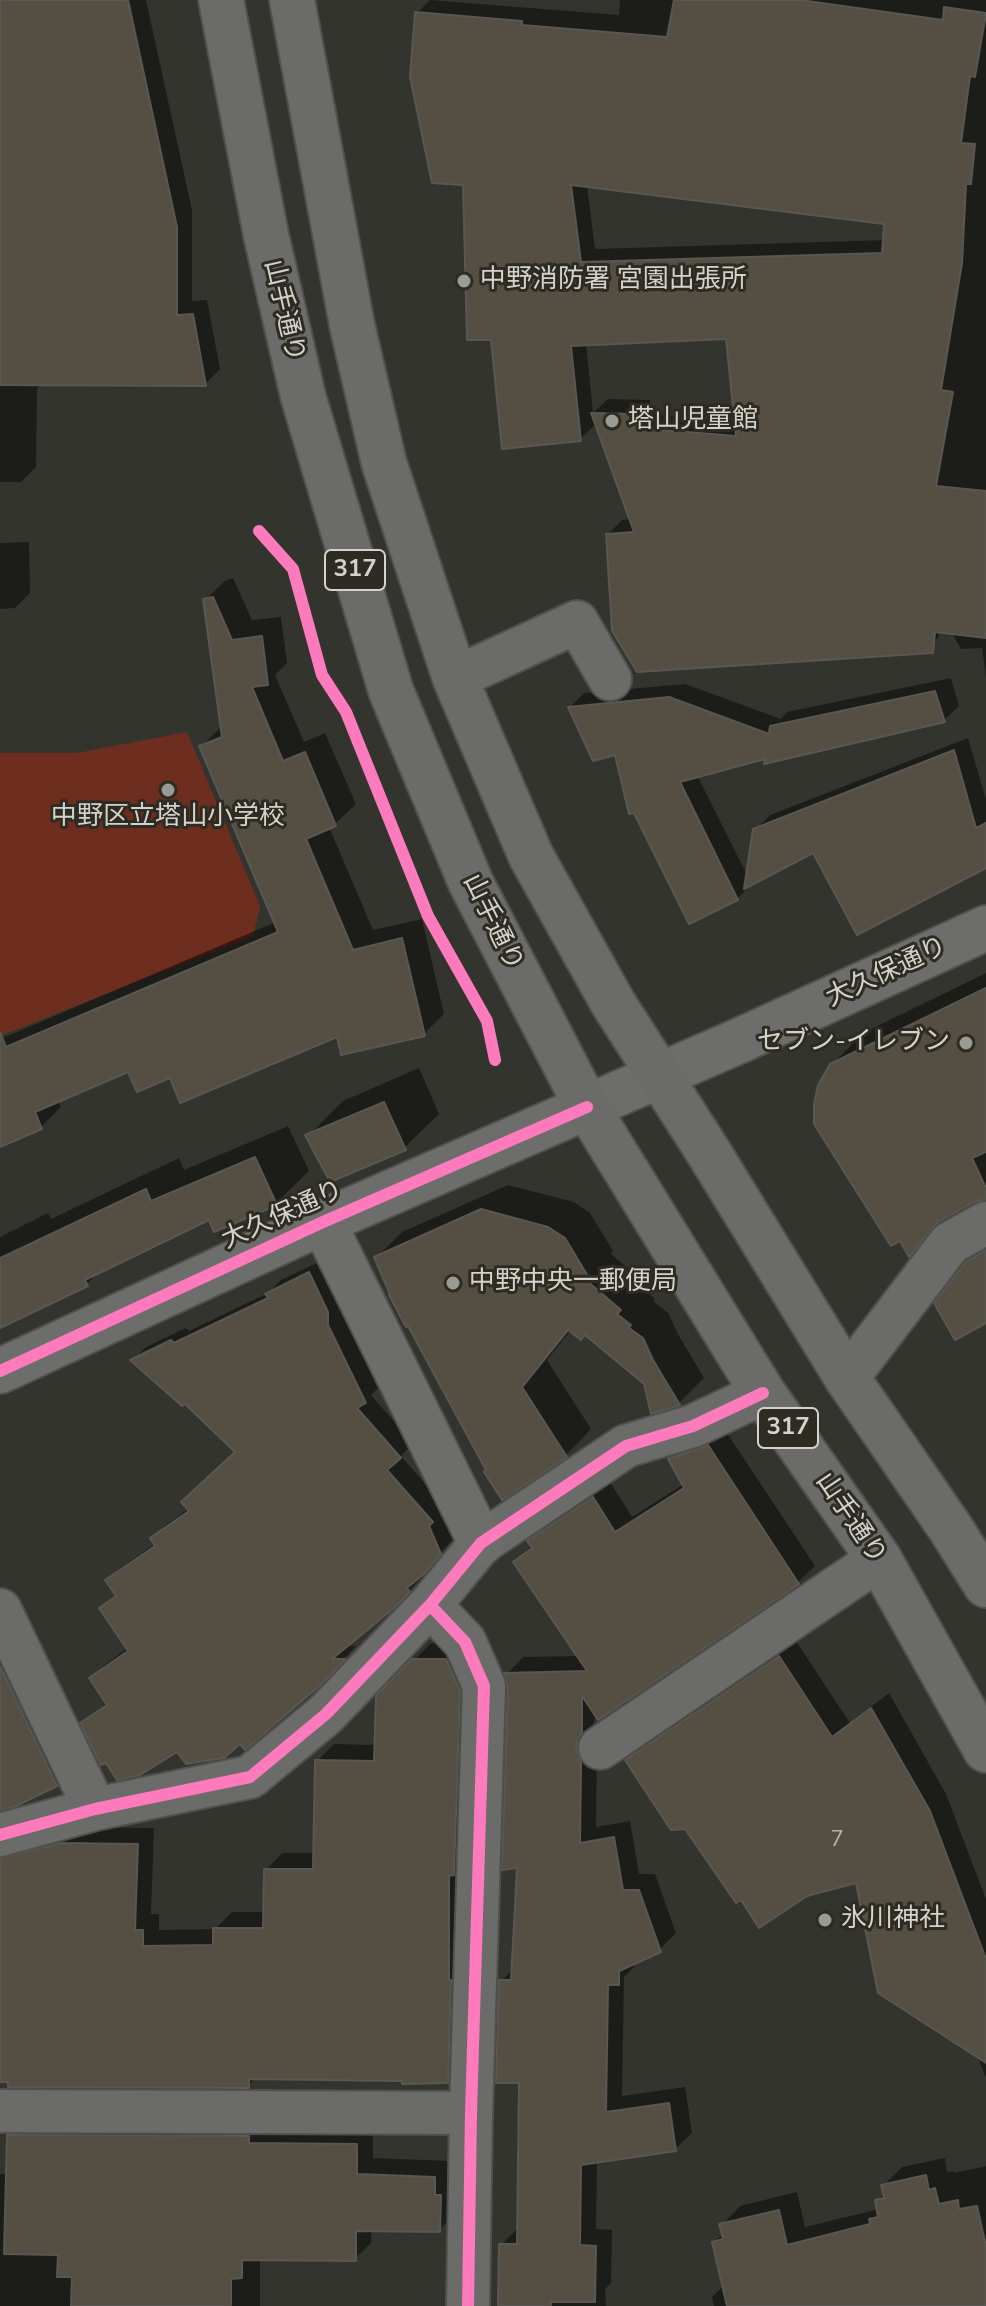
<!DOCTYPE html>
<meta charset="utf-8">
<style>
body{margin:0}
canvas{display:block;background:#34342f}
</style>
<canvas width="986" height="2306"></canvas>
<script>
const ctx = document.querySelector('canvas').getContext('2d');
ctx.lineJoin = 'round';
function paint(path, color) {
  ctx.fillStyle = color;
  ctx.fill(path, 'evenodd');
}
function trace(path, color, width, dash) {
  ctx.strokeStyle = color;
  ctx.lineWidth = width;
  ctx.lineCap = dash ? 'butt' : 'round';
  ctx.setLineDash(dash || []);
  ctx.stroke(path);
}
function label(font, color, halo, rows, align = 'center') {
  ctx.font = font + ' "Nunito Sans","Noto Sans JP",sans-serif';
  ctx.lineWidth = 6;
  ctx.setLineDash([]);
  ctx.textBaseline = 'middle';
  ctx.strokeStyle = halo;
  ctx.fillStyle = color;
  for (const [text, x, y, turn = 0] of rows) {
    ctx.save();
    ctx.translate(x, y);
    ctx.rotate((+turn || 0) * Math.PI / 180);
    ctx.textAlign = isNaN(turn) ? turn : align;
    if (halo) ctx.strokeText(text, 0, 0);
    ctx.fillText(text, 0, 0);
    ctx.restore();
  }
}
const green = new Path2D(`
 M187 732 260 906 253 936 0 1036V753H77Z`);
const shadow = new Path2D(`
 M0 0H146L192 210V301L207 300 220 369 205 384 40 383 37 390 36 467 21 482H0Z
 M430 0 619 15 620 0H986V679L982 648 961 649 925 584 924 585 939 637 925 651 608 534 622 520 632 519 597 423 580 439 493 338 465 183 417 13ZM587 185 886 222 885 240 595 249ZM728 337 737 422 651 414 650 400 608 399 593 413 586 343Z
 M29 542 30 593 15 608 0 609V543Z
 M233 578 252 620 281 617 287 663 275 675 304 742 325 733 356 804 335 824 329 827 373 930 422 919 444 1014 424 1034 339 1035 171 1076 129 1069 58 1100 61 1107 41 1127 0 1144V1039L276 922 201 747 222 726 205 600 226 580Z
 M951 678 959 706 944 720 766 761 767 756 697 775 748 877 755 830 770 815 968 738 986 799V867L814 850 751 884 737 899 617 752 570 707 584 693 685 684 781 719 787 712Z
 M986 973V1197L974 1200 948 1215 909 1254 831 1065 865 1032Z
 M419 1068 439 1114 404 1148 308 1136 343 1101Z
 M288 1126 309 1171 276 1203 215 1229 210 1218 102 1269 87 1284 0 1326V1237L48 1213 51 1219 179 1158 184 1170Z
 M508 1185 574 1202 590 1213 613 1251 611 1254 645 1283 641 1287 655 1299 653 1301 668 1313 678 1334 704 1378 679 1403 652 1411 646 1383 586 1333 571 1330 547 1360 591 1429 566 1455 503 1497 377 1257 402 1232Z
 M323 1260 341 1298V1311L378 1388 371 1395 413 1443 401 1456 445 1507 442 1511 454 1538 420 1575 422 1577 393 1607 345 1646H356L331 1672 241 1742 177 1749 83 1723 108 1702 91 1679 105 1665 128 1648 102 1608 117 1594 108 1580 122 1567 156 1543 152 1538 166 1525 190 1508 237 1452 185 1401 133 1360 146 1347 186 1328 189 1331 268 1293 281 1280Z
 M725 1430 815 1566 798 1582 599 1717 597 1715 594 1720 592 1731 597 1745 596 1827 630 1821 639 1874H655L676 1933 659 1950 635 1961V1966L624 1977 622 2096 685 2087 692 2133 675 2149 597 2161 596 2229 612 2230 611 2283 605 2289 606 2306H500L501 2245 518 2228 521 2081 501 1981 514 1968 519 1866 510 1687 507 1674 523 1657 579 1656 515 1562 532 1545 530 1541 547 1524 610 1482 632 1517 684 1484 670 1459 686 1443Z
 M0 1605 76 1764 56 1784 15 1804 0 1808Z
 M796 1641 850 1723 889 1693 946 1794 986 1899V2078L977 2055 858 1880 742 1897 686 1827 627 1760 644 1744Z
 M431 1643H463L476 1673 464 2064 447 2081 257 2077 248 2086 0 2080V1844L80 1827 154 1828 151 1914H159V1930L215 1929 232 1912H265L266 1870 282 1853H316L317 1761 334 1744 376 1745 378 1697Z
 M26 2119 373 2128V2158L451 2161 456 2214 439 2230 372 2229 371 2243 355 2259H260V2306H0V2174H8L9 2136Z
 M945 2158 947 2172 954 2171V2173L986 2166V2306H714L712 2297 724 2285 714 2242 724 2233 722 2225 740 2206 797 2192 805 2227 879 2209 877 2201 885 2192 884 2185 902 2167Z`);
const building = new Path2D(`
 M0 0H128L177 227V315L193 314 206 386 0 385Z
 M674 0H800L943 20 944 7 986 13 975 77 970 76 961 143 975 144 971 184H966L962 263 941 390 953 392 936 486 986 491V638L935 632 933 653 637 672 612 631 606 534 634 532 591 413 636 414 638 428 736 436 726 339 571 346 581 441 502 449 491 340H467L463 185 432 183 410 77 415 12 522 21V25L667 37ZM571 185 884 224 882 253 581 262Z
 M213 597 232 640 262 636 268 685 252 687 283 761 305 752 336 826 306 839 353 950 402 938 425 1036 341 1055 337 1037 180 1103 170 1078 137 1092 128 1072 35 1112 42 1129 0 1147V1032L6 1047 278 932 199 746 222 737 203 599Z
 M935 691 945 722 764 764 765 759 680 782 738 900 689 924 634 813 629 814 615 755 593 761 568 707 669 697 769 734 770 726Z
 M954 750 976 828 986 823V868L857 935 813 853 744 889 753 829Z
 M986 988V1152L972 1158 986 1188V1199L974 1202 938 1222 909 1257 900 1241 891 1246 814 1124V1104L818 1085 830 1064Z
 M384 1102 406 1150 330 1182 305 1135Z
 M255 1157 277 1205 214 1232 209 1220 85 1280 88 1286 0 1328V1258L146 1189 151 1201Z
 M481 1209 548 1227 565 1238 589 1278 587 1281 621 1310 617 1314 631 1325 629 1328 643 1338 653 1360 680 1405 651 1414 644 1384 585 1335 581 1340 568 1330 522 1387 567 1457 502 1500 484 1472 486 1470 408 1326 406 1327 389 1295 390 1294 374 1257Z
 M986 1250V1323L955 1340 934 1303 966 1262Z
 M309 1272 328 1312V1325L366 1403 357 1408 401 1458 387 1470 433 1522 429 1526 441 1554 424 1574 407 1588 410 1592 394 1608 332 1659H346L317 1688 245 1750 240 1744 224 1758 186 1764 177 1752 140 1775 117 1780 106 1763 101 1765 80 1723 107 1705 89 1678 128 1651 99 1608 116 1596 105 1580 155 1546 150 1538 189 1511 181 1502 235 1452 185 1404 182 1406 130 1360 171 1340 174 1343 268 1298 265 1294Z
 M708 1445 799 1584 598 1720 582 1696V1733L578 1738 576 1749 581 1763 580 1843 614 1837 623 1890H639L661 1952 619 1971V1985H608L606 2112 669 2103 676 2151 581 2165 580 2245 596 2246 595 2302H551V2306H498L499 2244H517L519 2083H496L499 1980H511L517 1868 502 1870 508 1687 504 1673 587 1671 513 1562 532 1548 527 1541 593 1497 615 1532 684 1488 668 1459Z
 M779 1656 832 1737 871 1708 930 1811 986 1959V2063L878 1993 856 1883 807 1896 759 1928 741 1900 736 1903 685 1829 671 1830 625 1760Z
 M412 1659H446L460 1691 454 1875 449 1876V1980H451L448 2083 402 2084V2081L249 2079V2088L8 2087V2082H0V1858L62 1843 138 1844 135 1930H143V1946L213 1945V1928H263L264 1869H313L315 1760 374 1761 376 1696Z
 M0 1666 57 1786 16 1806 0 1810Z
 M7 2135 249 2136V2143L357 2144V2174L435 2177V2195H441L440 2232 356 2231V2261L242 2260V2278L231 2279V2306H71L72 2277H57L58 2255 4 2254Z
 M926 2175 929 2190 935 2188 939 2204 958 2200 959 2209 977 2206 986 2246V2306H727L712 2242 723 2239 719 2224 779 2210 787 2245 870 2224 869 2219 878 2217 875 2200 884 2198 881 2185Z`);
const street = new Path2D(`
 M455 678 577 622 610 679
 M847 1378 950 1243 986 1223
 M430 1605 465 1642 484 1686 471 2113 468 2306
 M0 1610 95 1809
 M600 1748 879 1559
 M0 1835 95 1809 250 1777 326 1714 430 1605 481 1543 626 1446 693 1426 763 1393
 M0 2111 471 2113`);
const secondary = new Path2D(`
 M323 1222 481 1543
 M0 1371 323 1222 741 1040 986 928`);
const primary = new Path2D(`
 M221 0 266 235 303 396 391 691 471 883 587 1107 763 1393 879 1559 986 1750
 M292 0 352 325 384 463 455 678 531 856 613 1003 709 1153 847 1378 951 1529 986 1585`);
const cycleway = new Path2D(`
 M259 531 293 569 322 675 346 712 428 916 487 1021 495 1060
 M0 1371 323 1222 587 1107
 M430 1605 465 1642 484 1686 471 2113 468 2306
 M0 1835 95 1809 250 1777 326 1714 430 1605 481 1543 626 1446 693 1426 763 1393`);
const markers = [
 [464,281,8,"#9b9b95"],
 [612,421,8,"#9b9b95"],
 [168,790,8,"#9b9b95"],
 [966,1043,8,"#9b9b95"],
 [453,1283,8,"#9b9b95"],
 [825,1920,8,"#9b9b95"]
];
const numberNames = [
 ["7",837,1841]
];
const shields = [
 [355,570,60],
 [788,1428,60]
];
const shieldNames = [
 ["317",355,570],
 ["317",788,1428]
];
const poiNames = [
 ["中野消防署 宮園出張所",480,281],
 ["塔山児童館",628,421],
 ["中野区立塔山小学校",168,818,"center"],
 ["セブン-イレブン",950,1043,"right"],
 ["中野中央一郵便局",469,1283],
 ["氷川神社",841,1920]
];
const streetNames = [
 ["山手通り",283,311,77],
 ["山手通り",492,923,64],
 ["大久保通り",887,973,-25],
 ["大久保通り",283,1216,-24],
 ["山手通り",850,1519,56]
];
paint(green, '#6d2d1f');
paint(shadow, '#0007');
paint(building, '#554e42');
trace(building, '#595753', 2);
trace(street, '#50504c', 46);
trace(secondary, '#50504c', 48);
trace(primary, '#50504c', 48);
trace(street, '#6b6c6a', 42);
trace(secondary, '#6d6e6b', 44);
trace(primary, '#6b6b69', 44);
trace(cycleway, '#fd7abc', 12);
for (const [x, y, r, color] of markers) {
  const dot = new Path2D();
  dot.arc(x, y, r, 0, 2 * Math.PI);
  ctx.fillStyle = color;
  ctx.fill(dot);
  trace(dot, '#2d2b22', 3);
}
label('22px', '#b4b1aa', null, numberNames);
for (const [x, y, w] of shields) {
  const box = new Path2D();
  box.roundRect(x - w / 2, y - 20, w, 40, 6);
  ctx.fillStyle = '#2d2b22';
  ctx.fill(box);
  trace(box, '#d3d2cc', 2);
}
label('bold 24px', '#d3d2cc', null, shieldNames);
label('26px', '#d3d2cc', '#2d2b22', poiNames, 'left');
label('26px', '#d3d2cc', '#2d2b22', streetNames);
</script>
